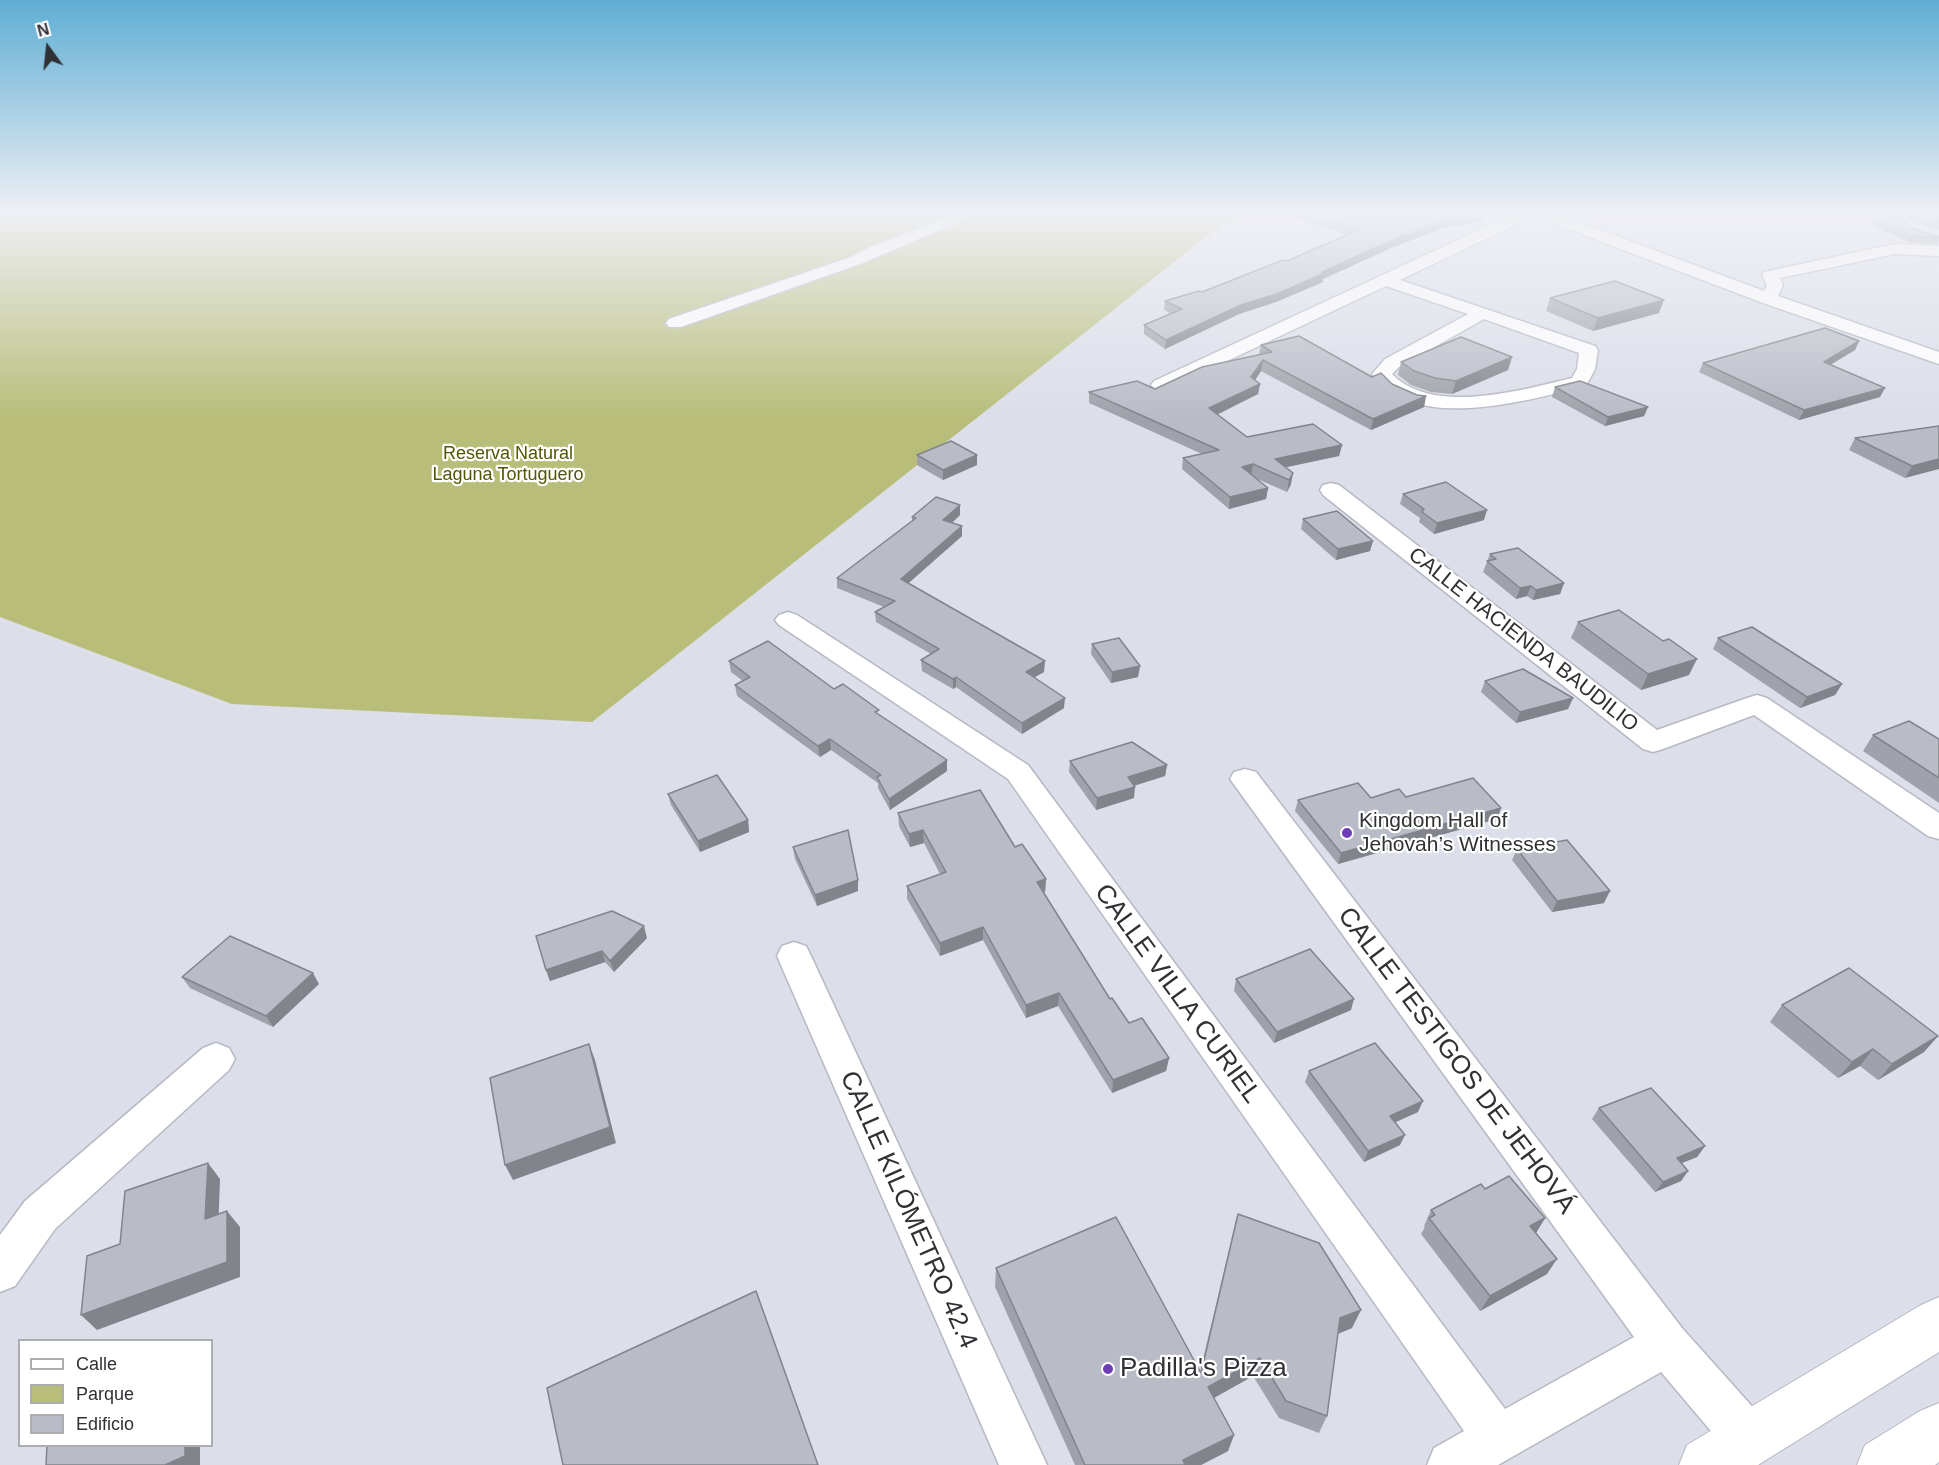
<!DOCTYPE html>
<meta charset="utf-8">
<style>
body{margin:0}
#map{position:relative;width:1939px;height:1465px;overflow:hidden;background:#dcdee9;font-family:Arial,sans-serif}
canvas{display:block}
.legend{position:absolute;left:18px;top:1339px;width:195px;height:108px;box-sizing:border-box;background:#fff;border:2px solid #acadae;margin:0;padding:8px 10px;list-style:none;font-size:18px;color:#303135}
.legend li{display:flex;align-items:center;gap:12px;height:30px}
.legend b{width:30px;border:2px solid #acadae}
.north{position:absolute;left:18px;top:18px;width:60px;height:60px;-webkit-text-stroke:4px #fff;paint-order:stroke;rotate:345deg;font-size:16px;font-weight:700;line-height:24px;text-align:center;color:#303135}
.north::after{content:'';display:block;margin:auto;width:21px;height:27px;background:#303135;clip-path:polygon(50% 0,100% 100%,50% 72%,0 100%)}
</style>
<div id="map">
<canvas width="1939" height="1465"></canvas>
<ul class="legend">
<li><b style="height:8px;background:#fff"></b>Calle</li>
<li><b style="height:16px;background:#b8be7a"></b>Parque</li>
<li><b style="height:16px;background:#b9bcc6"></b>Edificio</li>
</ul>
<div class="north">N</div>
</div>
<script>
const ctx = document.querySelector('canvas').getContext('2d');
ctx.lineJoin = 'round';
function paint(path, color) {
  ctx.fillStyle = color;
  ctx.fill(path, 'evenodd');
}
function trace(path, color, width, dash) {
  ctx.strokeStyle = color;
  ctx.lineWidth = width;
  ctx.lineCap = dash ? 'butt' : 'round';
  ctx.setLineDash(dash || []);
  ctx.stroke(path);
}
function label(font, color, halo, rows, align = 'center') {
  ctx.font = font + ' Arial,sans-serif';
  ctx.lineWidth = 4.5;
  ctx.setLineDash([]);
  ctx.textBaseline = 'middle';
  ctx.strokeStyle = halo;
  ctx.fillStyle = color;
  for (const [text, x, y, turn = 0] of rows) {
    ctx.save();
    ctx.translate(x, y);
    ctx.rotate((+turn || 0) * Math.PI / 180);
    ctx.textAlign = isNaN(turn) ? turn : align;
    if (halo) ctx.strokeText(text, 0, 0);
    ctx.fillText(text, 0, 0);
    ctx.restore();
  }
}
const green = new Path2D(`
 M0 212H1244L1207 236 592 722 232 704 0 617Z`);
const minor = new Path2D(`
 M960 212H981L863 263 681 327H669L666 323 669 319 851 257 870 247Z
 M1518 212H1552L1764 291 1767 285 1762 275 1764 272 1895 244 1939 246V256L1895 254 1780 278 1783 285 1778 296 1939 352V364L1763 303 1534 216 1400 280 1595 346 1598 350 1595 369 1586 386C1529 400 1413 434 1372 374L1385 359 1468 314 1386 286 1168 389H1154L1151 385 1154 381ZM1484 319 1579 353 1577 369 1572 378C1522 390 1433 416 1392 374L1399 367Z
 M1331 483 1339 485 1657 730 1747 698 1757 695 1767 698 1939 813V839L1928 836 1754 715 1663 749 1653 752 1643 749 1323 495 1320 490 1323 485Z
 M788 612 797 615 1028 765 1505 1409 1634 1337 1230 779 1234 772 1245 769 1256 772 1682 1328 1766 1422 1773 1439 1766 1456 1749 1463 1732 1456 1661 1372 1498 1465H1427L1434 1448 1464 1431 1008 779 779 625 775 620 779 615Z
 M794 942 806 946 811 956 1047 1465H999L777 956 782 946Z
 M216 1043 229 1048 235 1059 229 1070 55 1229 15 1286 0 1292V1235L25 1201 203 1048Z`);
const major = new Path2D(`
 M1939 1297V1352L1758 1465H1679L1687 1445 1921 1305Z
 M1939 1403V1462L1935 1465H1857L1865 1445 1920 1411Z`);
const wall = new Path2D(`
 M1277 212 1485 213 1483 221 1443 228 1391 248 1323 279V282L1276 302 1239 314 1165 349 1144 334V325L1171 314 1164 310 1165 301 1202 292 1287 261 1347 235Z
 M1877 212H1939V230L1910 222 1906 224V226L1939 236V239L1937 244 1908 242 1872 225 1875 218H1888Z
 M1550 298 1659 313 1593 331 1546 311Z
 M1859 341 1855 350 1831 364 1880 397 1799 420 1699 372 1703 363Z
 M1261 345 1372 377 1392 384 1417 395 1426 396 1424 407 1371 430 1261 371 1255 380 1260 384 1258 394 1217 415 1247 437 1342 445 1339 456 1286 467 1291 484 1287 492 1255 478 1268 488 1266 499 1229 509 1182 469 1183 458 1202 454 1089 403V392L1155 389 1259 354Z
 M1512 357 1508 370 1452 394 1431 392 1411 385 1398 375 1401 362Z
 M1555 387 1648 407 1644 416 1605 426 1552 397Z
 M1939 426 1905 478 1849 450 1855 438Z
 M917 455 977 465 943 480 917 465Z
 M1403 494 1484 520 1434 534 1419 522 1420 518 1400 504Z
 M960 505V515L952 523 962 526V536L908 583 1044 672 1035 677 1064 708 1022 734 956 687 953 689 922 671 921 660 931 654 876 622 875 612 884 607 837 588V578L912 522V517Z
 M1303 519 1370 551 1336 560 1301 529Z
 M1490 554 1564 583 1560 594 1533 600 1527 596 1516 599 1483 572Z
 M1578 622 1689 675 1641 690 1571 638Z
 M1718 638 1842 684 1835 695 1800 708 1713 649Z
 M1092 644 1140 666 1138 677 1111 683 1091 654Z
 M729 661 834 689 880 715 947 760V771L890 810 878 788V783L831 750 820 757 737 696 735 685 743 681 731 672Z
 M1485 681 1573 698 1568 709 1516 723 1481 692Z
 M1873 735 1939 739V803L1863 751Z
 M1070 761 1167 765 1165 776 1134 786V798L1096 810 1069 772Z
 M668 794 748 820 749 832 700 852 671 805Z
 M1371 798 1501 808 1497 819 1338 864 1295 811 1298 800Z
 M898 813 1015 847 1046 879 1045 892H1043L1110 999 1129 1023 1169 1058 1166 1071 1112 1093 1058 1006 1026 1018 983 940 940 956 907 899V886L940 874 924 843 910 847 899 826Z
 M793 847 858 880V891L817 906 795 859Z
 M1517 849 1604 903 1552 912 1512 860Z
 M647 938 614 972 605 962 550 981 546 970Z
 M182 977 319 984 273 1027 190 988Z
 M1236 979 1351 1010 1274 1043 1234 991Z
 M1782 1005 1938 1036 1924 1052 1878 1080 1860 1066 1838 1078 1770 1022Z
 M1309 1071 1418 1112 1395 1122 1400 1145 1364 1162 1305 1082Z
 M1599 1108 1705 1146 1697 1157 1682 1163 1688 1171 1681 1181 1655 1192 1592 1119Z
 M1485 1189 1545 1218 1536 1233 1547 1274 1480 1311 1421 1234 1425 1227 1424 1226 1431 1210Z
 M1238 1214 1352 1328 1338 1334 1327 1416 1319 1433 1279 1418 1253 1376 1214 1398 1234 1435 1228 1451 1201 1465H1075L995 1287 996 1268 1200 1372 1233 1233Z`);
const shadedWall = new Path2D(`
 M1485 213 1483 221 1443 228 1391 248 1323 279V282L1276 302 1239 314 1165 349 1166 340 1241 305 1322 272 1393 240 1444 220Z
 M1913 215 1910 222 1901 227 1904 220Z
 M1664 300 1659 313 1593 331 1598 318Z
 M1859 341 1855 350 1820 371 1824 362Z
 M1512 357 1508 370 1452 394 1456 381Z
 M1263 360 1261 371 1250 388 1251 377Z
 M1260 384 1258 394 1207 419 1209 408Z
 M1885 388 1880 397 1799 420 1804 410Z
 M1426 396 1424 407 1371 430 1373 419Z
 M1648 407 1644 416 1605 426 1608 417Z
 M1342 445 1339 456 1273 470 1275 459Z
 M977 455V465L943 480V470Z
 M1939 459V469L1905 478 1912 466Z
 M1253 464 1251 476 1242 467Z
 M1293 473 1291 484 1287 492 1289 480Z
 M1268 488 1266 499 1229 509 1230 497Z
 M960 505V515L944 530 943 520Z
 M1487 510 1484 520 1434 534 1437 523Z
 M962 526V536L902 589 901 579Z
 M1373 541 1370 551 1336 560 1338 549Z
 M1564 583 1560 594 1533 600 1536 590Z
 M1531 586 1527 596 1516 599 1520 588Z
 M1697 659 1689 675 1641 690 1648 674Z
 M1045 661 1044 672 1026 682V672Z
 M1140 666 1138 677 1111 683 1112 672Z
 M956 677V687L953 689V679Z
 M1842 684 1835 695 1800 708 1807 697Z
 M1065 698 1064 708 1022 734V723Z
 M1573 698 1568 709 1516 723 1520 712Z
 M830 739 831 750 820 757 818 746Z
 M947 760V771L890 810 889 799Z
 M1167 765 1165 776 1126 788 1128 777Z
 M1135 787 1134 798 1096 810 1097 798Z
 M1501 808 1497 819 1338 864 1341 853Z
 M748 820 749 832 700 852 698 841Z
 M923 830 924 843 910 847 909 834Z
 M1046 879 1045 892 1036 895 1037 882Z
 M858 880V891L817 906 815 895Z
 M1610 891 1604 903 1552 912 1557 901Z
 M644 926 647 938 614 972 610 961Z
 M983 927V940L940 956V943Z
 M602 951 605 962 550 981 546 970Z
 M313 973 319 984 273 1027 266 1016Z
 M1059 993 1058 1006 1026 1018V1005Z
 M1354 999 1351 1010 1274 1043 1277 1032Z
 M1938 1036 1924 1052 1878 1080 1892 1064Z
 M589 1044 595 1060 616 1143 513 1180 505 1165Z
 M1873 1049 1860 1066 1838 1078 1852 1062Z
 M1169 1058 1166 1071 1112 1093 1113 1080Z
 M1423 1101 1418 1112 1385 1127 1390 1116Z
 M1405 1135 1400 1145 1364 1162 1368 1151Z
 M1705 1146 1697 1157 1669 1168 1677 1158Z
 M208 1163 220 1179 218 1234 205 1219Z
 M1688 1171 1681 1181 1655 1192 1663 1182Z
 M227 1211 240 1227V1277L97 1330 81 1315Z
 M1545 1218 1536 1233 1530 1226Z
 M1557 1259 1547 1274 1480 1311 1490 1296Z
 M1361 1310 1352 1328 1332 1336 1340 1318Z
 M1260 1358 1253 1376 1203 1404 1208 1387Z
 M1234 1435 1228 1451 1201 1465H1182L1183 1460Z
 M185 1446H200V1465H165Z`);
const building = new Path2D(`
 M1303 212 1485 213 1444 220 1393 240 1322 272 1324 273 1277 294 1241 305 1166 340 1144 325 1182 309 1165 301 1199 291 1202 292 1283 260 1287 261 1358 230Z
 M1894 212H1939V223L1913 215 1904 220 1906 226 1939 237 1911 236 1875 218 1903 217Z
 M1615 281 1664 300 1598 318 1550 298Z
 M1825 328 1859 341 1824 362 1885 388 1804 410 1703 363Z
 M1299 336 1372 377 1381 373 1392 384 1417 395 1426 396 1373 419 1263 360 1251 377 1260 384 1209 408 1247 437 1313 424 1342 445 1275 459 1293 473 1289 480 1253 464 1242 467 1268 488 1230 497 1183 458 1219 450 1089 392 1137 381 1155 389 1202 367 1272 352 1261 345Z
 M1461 337 1512 357 1456 381 1435 378 1414 371 1401 362Z
 M1580 381 1648 407 1608 417 1555 387Z
 M1939 426V459L1912 466 1855 438Z
 M951 441 977 455 943 470 917 455Z
 M1446 482 1487 510 1437 523 1422 512 1424 509 1403 494Z
 M936 497 960 505 943 520 962 526 901 579 1045 661 1026 672 1065 698 1022 723 956 677 953 679 921 660 939 649 875 612 895 601 837 578 916 518 912 517Z
 M1337 511 1373 541 1338 549 1303 519Z
 M1518 548 1564 583 1536 590 1531 586 1520 588 1487 561 1496 559 1490 554Z
 M1619 610 1663 641 1669 639 1697 659 1648 674 1578 622Z
 M1752 627 1842 684 1807 697 1718 638Z
 M1119 638 1140 666 1112 672 1092 644Z
 M768 641 834 689 843 684 879 710 875 712 947 760 889 799 877 777 881 775 830 739 818 746 735 685 750 677 729 661Z
 M1523 669 1573 698 1520 712 1485 681Z
 M1909 721 1939 739V778L1873 735Z
 M1132 742 1167 765 1128 777 1135 787 1097 798 1070 761Z
 M717 775 748 820 698 841 668 794Z
 M1473 778 1501 808 1341 853 1298 800 1358 783 1371 798 1399 789 1406 797Z
 M980 790 1015 847 1022 844 1046 879 1037 882 1110 999 1112 998 1129 1023 1142 1018 1169 1058 1113 1080 1059 993 1026 1005 983 927 940 943 907 886 946 872 923 830 909 834 898 813Z
 M848 830 858 880 815 895 793 847Z
 M1567 840 1610 891 1557 901 1517 849Z
 M612 911 644 926 610 961 602 951 546 970 536 936Z
 M230 936 313 973 266 1016 182 977Z
 M1310 949 1354 999 1277 1032 1236 979Z
 M1849 968 1938 1036 1892 1064 1873 1049 1852 1062 1782 1005Z
 M1375 1043 1423 1101 1390 1116 1405 1135 1368 1151 1309 1071Z
 M589 1044 610 1127 505 1165 490 1078Z
 M1651 1088 1705 1146 1677 1158 1688 1171 1663 1182 1599 1108Z
 M208 1163 205 1219 227 1211V1262L81 1315 87 1256 120 1244 125 1191Z
 M1509 1176 1545 1218 1530 1226 1557 1259 1490 1296 1429 1218 1435 1215 1431 1210 1481 1184 1485 1189Z
 M1238 1214 1319 1243 1361 1310 1340 1318 1327 1416 1286 1401 1260 1358 1208 1387 1234 1435 1183 1460 1185 1465H1085L996 1268 1116 1217 1201 1373Z
 M756 1291 818 1465H563L547 1388Z
 M47 1446H185V1456L165 1465H46Z`);
const markers = [
 [1347,833,6,"#6d3db5"],
 [1108,1369,6,"#6d3db5"]
];
const farParknames = [
 ["Reserva Natural",508,454],
 ["Laguna Tortuguero",508,475]
];
const streetNames = [
 ["CALLE HACIENDA BAUDILIO",1523,640,38]
];
const poiNames = [
 ["Kingdom Hall of",1359,821],
 ["Jehovah’s Witnesses",1359,845]
];
const nearStreetnames = [
 ["CALLE VILLA CURIEL",1177,994,54],
 ["CALLE TESTIGOS DE JEHOVÁ",1456,1061,53],
 ["CALLE KILÓMETRO 42.4",908,1210,66]
];
const nearPoinames = [
 ["Padilla's Pizza",1120,1369]
];
paint(green, '#b8be7a');
trace(minor, '#b6b8c2', 3);
trace(major, '#b6b8c2', 2);
paint(minor, '#fff');
paint(major, '#fff');
paint(wall, '#9fa2aa');
paint(shadedWall, '#82848b');
paint(building, '#b9bcc6');
trace(building, '#82848b', 1.5);
const sky = ctx.createLinearGradient(0, 0, 0, 418);
sky.addColorStop(0, '#5faed4');
sky.addColorStop(0.51, '#eff0f5');
sky.addColorStop(1, '#eff0f500');
ctx.fillStyle = sky;
ctx.fillRect(0, 0, 1939, 418);
for (const [x, y, r, color] of markers) {
  const dot = new Path2D();
  dot.arc(x, y, r, 0, 2 * Math.PI);
  ctx.fillStyle = color;
  ctx.fill(dot);
  trace(dot, '#fff', 2);
}
label('18px', '#535604', '#fff', farParknames);
label('21px', '#303135', '#fff', streetNames);
label('21px', '#303135', '#fff', poiNames, 'left');
label('26px', '#303135', '#fff', nearStreetnames);
label('26px', '#303135', '#fff', nearPoinames, 'left');
</script>
